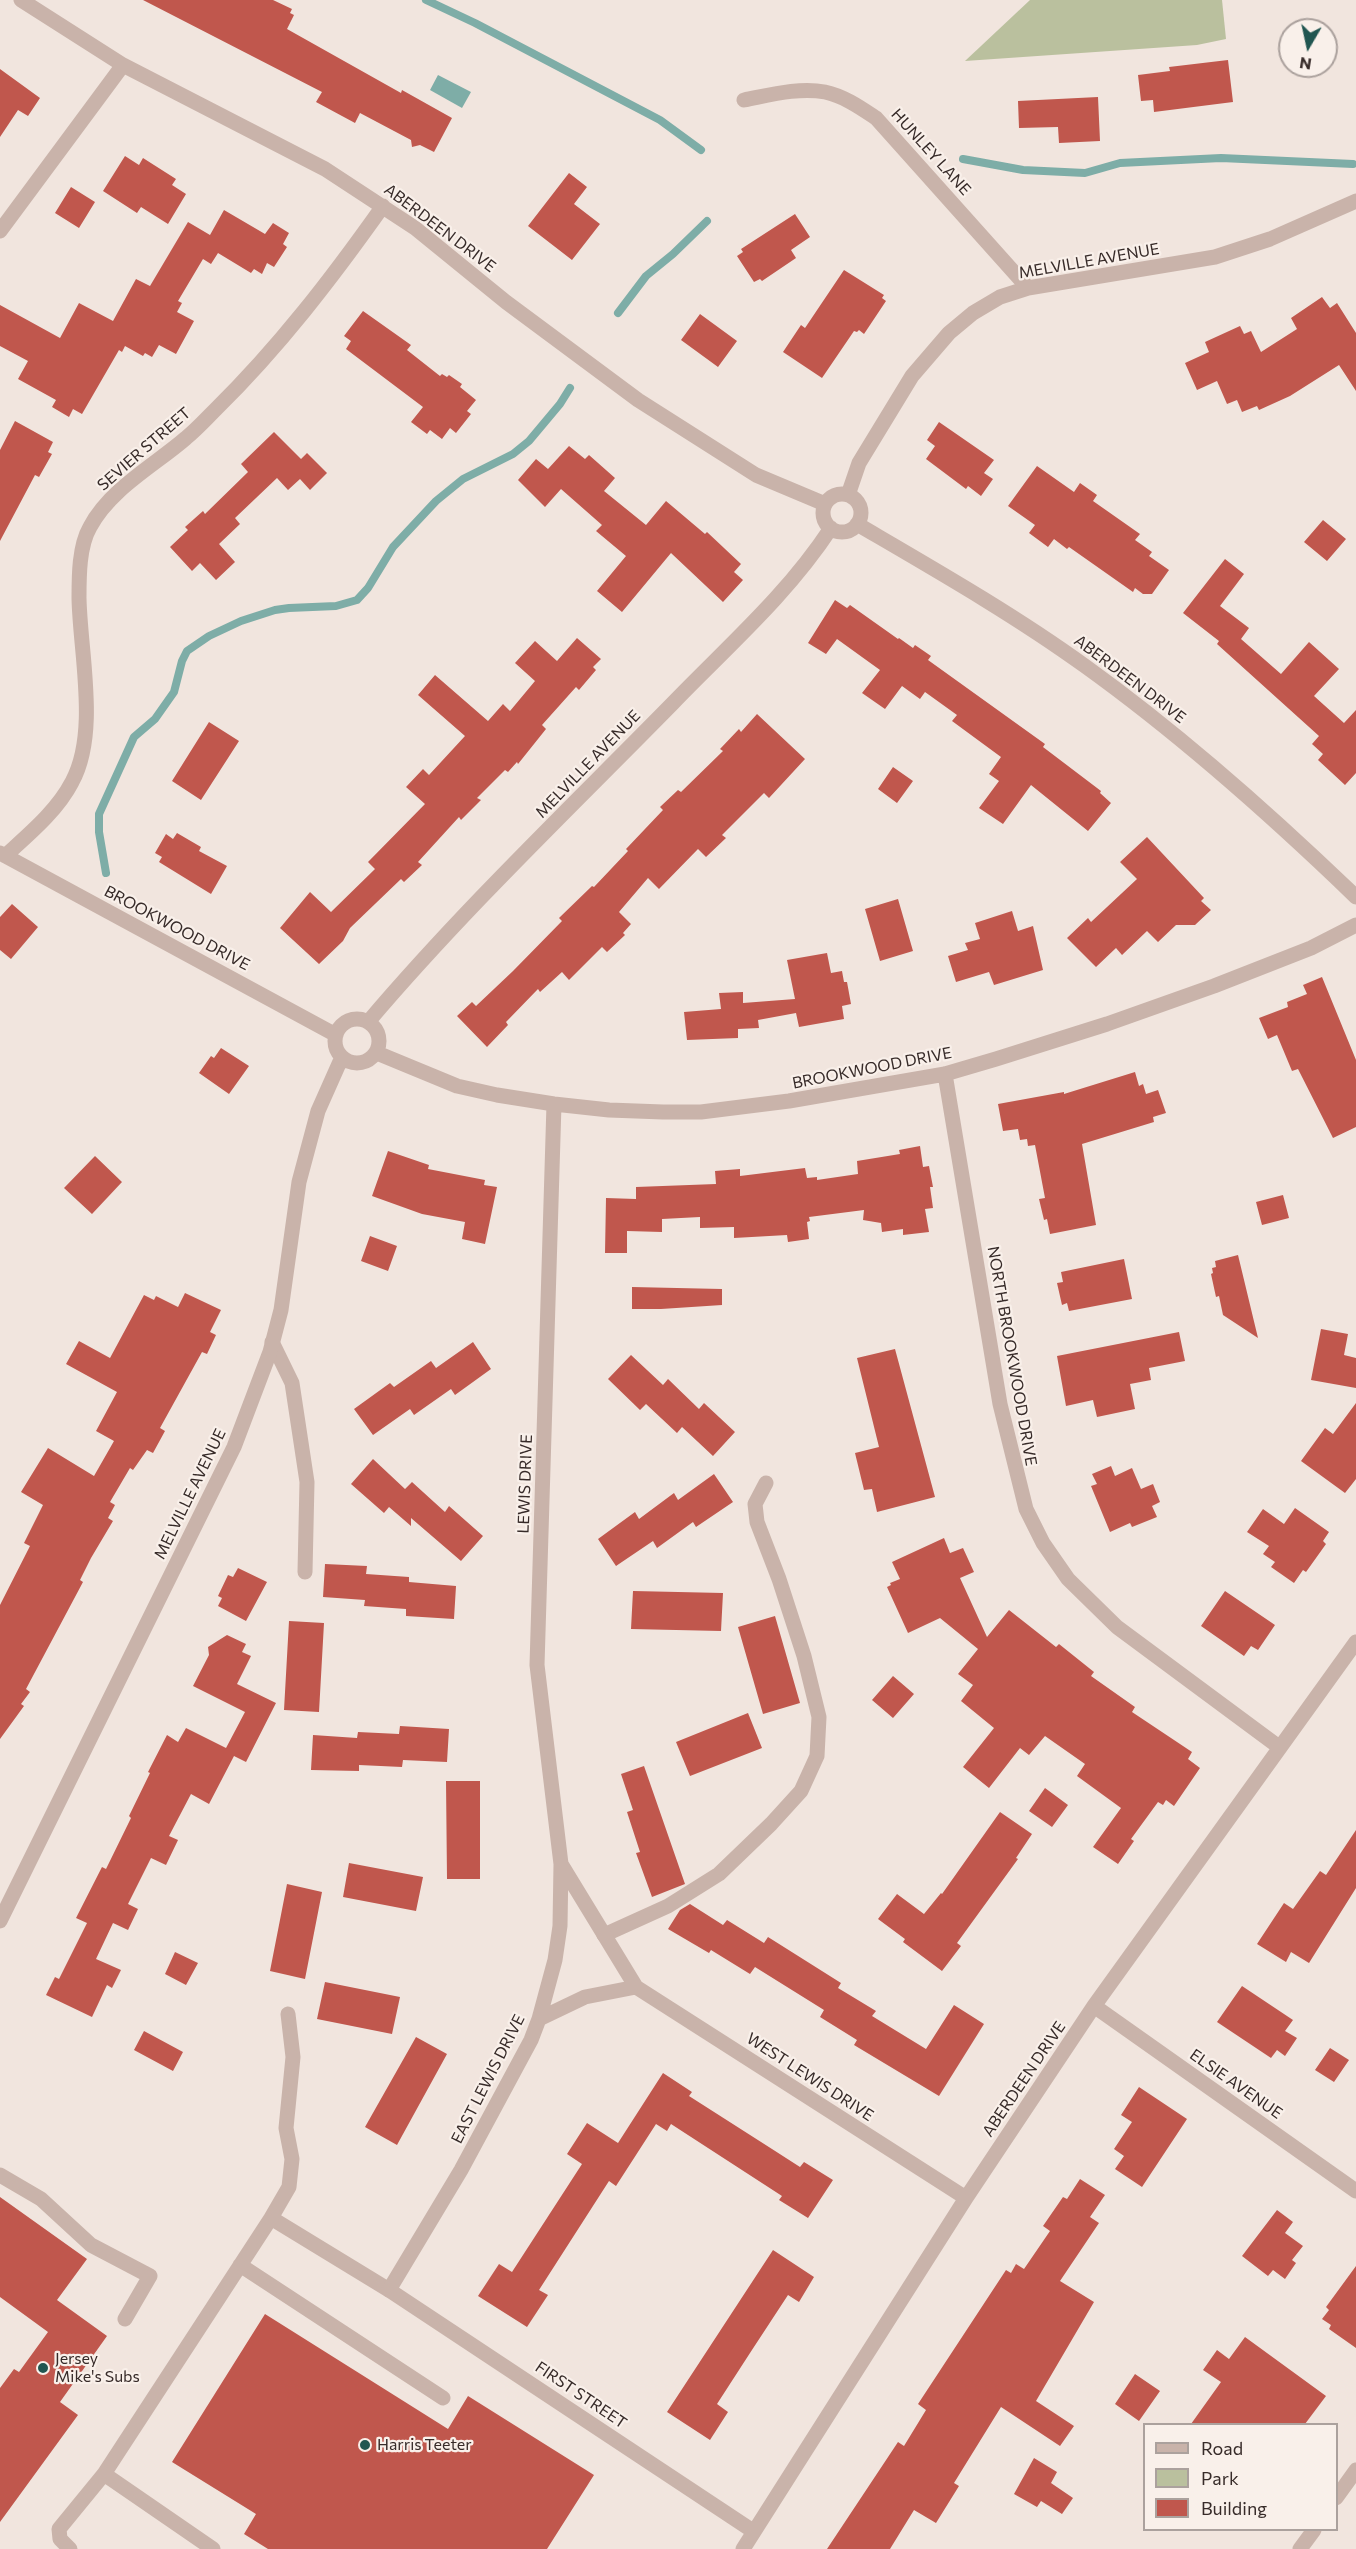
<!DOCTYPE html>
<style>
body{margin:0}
#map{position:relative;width:1356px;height:2549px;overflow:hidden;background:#f1e5de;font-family:Commissioner,sans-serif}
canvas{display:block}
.legend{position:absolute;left:1143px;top:2423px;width:195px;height:108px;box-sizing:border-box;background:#f9f0ea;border:2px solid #aba19d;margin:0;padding:8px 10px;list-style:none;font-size:18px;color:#372b29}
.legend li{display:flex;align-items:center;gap:12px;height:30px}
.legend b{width:30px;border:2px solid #aba19d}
.north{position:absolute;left:1278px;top:18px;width:60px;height:60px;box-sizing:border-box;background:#f9f0ea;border:2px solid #aba19d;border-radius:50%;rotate:189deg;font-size:16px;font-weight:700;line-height:24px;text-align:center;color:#372b29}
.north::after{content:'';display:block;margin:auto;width:21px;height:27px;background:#215651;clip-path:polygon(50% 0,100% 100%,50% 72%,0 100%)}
</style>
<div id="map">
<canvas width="1356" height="2549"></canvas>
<ul class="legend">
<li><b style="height:8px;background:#c9b3aa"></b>Road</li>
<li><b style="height:16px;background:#bac09e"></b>Park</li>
<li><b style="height:16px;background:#c0574d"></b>Building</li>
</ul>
<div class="north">N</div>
</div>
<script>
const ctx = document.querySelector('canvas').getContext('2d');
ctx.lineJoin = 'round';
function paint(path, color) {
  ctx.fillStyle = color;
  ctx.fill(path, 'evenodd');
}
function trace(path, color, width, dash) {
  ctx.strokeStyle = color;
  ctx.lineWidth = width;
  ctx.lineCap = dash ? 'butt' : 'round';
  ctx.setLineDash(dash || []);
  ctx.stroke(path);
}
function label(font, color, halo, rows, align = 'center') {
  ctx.font = font + ' Commissioner,sans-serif';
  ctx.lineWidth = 4.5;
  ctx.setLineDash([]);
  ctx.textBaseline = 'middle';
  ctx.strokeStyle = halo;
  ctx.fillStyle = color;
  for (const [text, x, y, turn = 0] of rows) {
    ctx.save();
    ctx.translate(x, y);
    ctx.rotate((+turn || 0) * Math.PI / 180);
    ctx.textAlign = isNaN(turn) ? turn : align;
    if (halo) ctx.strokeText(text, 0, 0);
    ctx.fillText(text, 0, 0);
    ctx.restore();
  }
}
const green = new Path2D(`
 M1030 0H1222L1226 39 1197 45 965 61Z`);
const water = new Path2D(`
 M438 75 471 92 462 108 430 90Z`);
const stream = new Path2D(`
 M426 0 475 23 660 120 701 150
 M963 159 1023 170 1085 173 1120 163 1221 158 1353 164
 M618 313 646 276 673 254 707 221
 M106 873 99 832V814L134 737 155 719 174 692 182 661 187 651 209 636 241 621 275 610 289 608 336 606 357 600 368 588 393 547 436 501 463 479 513 454 529 441 560 404 570 388`);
const building = new Path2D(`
 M143 0H273L292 9 290 13 294 15 287 29 401 93 402 90 452 118 434 152 420 145 412 147 411 140 360 113 355 123 316 102 322 92Z
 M1228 60 1233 102 1154 112 1153 100 1141 101 1138 75 1170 71 1169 67Z
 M0 69 40 98 28 116 18 110 0 137Z
 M1098 97 1100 141 1059 143 1058 127 1019 128 1018 101Z
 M125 156 139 165 143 158 176 179 172 185 186 194 168 224 141 207 137 213 103 191Z
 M569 173 587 187 574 204 600 224 572 260 528 226Z
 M71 187 95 202 79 228 55 213Z
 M224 210 265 234 273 223 289 233 283 244 287 247 274 267 267 263 262 274 254 269 251 273 218 253 211 264 203 259 178 301 182 303 177 312 194 321 176 354 159 345 152 357 145 353 143 356 125 346 122 352 119 350 82 414 73 409 69 417 52 407 56 400 18 379 28 361 0 346V305L60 338 79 303 113 321 136 279 150 286 188 222 210 235Z
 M795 214 810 237 791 250 796 258 762 281 760 279 754 282 737 256 743 252 741 249Z
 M844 270 884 295 882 298 886 301 864 334 859 330 857 332 854 331 822 378 783 352 801 325 805 328Z
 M1322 297 1330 308 1337 303 1356 333V391L1339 365 1290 396 1259 410 1257 406 1242 412 1237 400 1227 404 1217 381 1197 390 1185 363 1209 352 1205 342 1240 326 1244 334 1251 331 1261 352 1297 329 1291 318Z
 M363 311 411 345 407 350 440 376 442 374 447 377 449 375 462 384 460 387 476 400 467 411 471 414 456 433 450 428 442 439 430 430 427 434 411 422 423 407 346 349 351 341 344 336Z
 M700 314 737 341 718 367 681 340Z
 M15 421 53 442 48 452 52 454 39 477 35 475 0 541V450Z
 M939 422 994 460 984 473 993 479 981 496 968 486 966 489 926 459 935 446 927 440Z
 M274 432 301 459 307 453 327 473 310 490 300 479 288 490 277 478 235 518 240 524 219 544 235 562 216 580 200 563 192 571 170 547 188 530 185 527 203 511 205 514 248 472 241 464Z
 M569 446 585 459 589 455 615 478 604 491 646 525 666 501 705 534 707 532 741 564 734 572 743 580 723 602 671 553 622 612 597 591 626 556 596 531 602 525 561 489 545 507 518 480 536 459 548 469Z
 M1037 466 1074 492 1080 483 1097 495 1093 501 1140 534 1135 540 1152 552 1149 556 1169 570 1152 594H1143L1135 588 1133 592 1069 547 1067 549 1054 539 1048 547 1029 533 1035 525 1008 506Z
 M1323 520 1346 539 1327 561 1304 542Z
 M1225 559 1244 574 1220 606 1249 628 1241 639 1281 674 1309 642 1339 669 1314 696 1344 723 1356 710V773L1345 785 1318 760 1323 754 1312 744 1319 736 1217 644 1219 641 1183 613Z
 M835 600 847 608 850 605 898 639 899 638 913 648 915 645 931 656 928 660 1045 744 1043 747 1101 791 1100 793 1111 803 1088 831 1031 785 1003 824 979 808 999 781 989 774 1001 757 952 721 957 715 925 692 920 699 902 686 885 709 862 693 880 670 837 639 826 654 808 643Z
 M577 638 601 659 593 667 596 670 579 690 576 687 542 725 546 729 518 764 517 762 508 772 505 770 477 798 481 800 461 820 459 817 418 862 422 865 404 882 401 879 350 928 343 941 319 964 280 928 310 892 331 912 375 869 368 862 425 804 406 787 423 769 429 775 465 736 418 695 435 675 488 721 503 704 510 711 535 681 515 663 535 641 557 661Z
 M757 714 805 759 769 798 764 793 722 835 726 838 706 857 698 849 659 889 648 878 619 912 631 924 623 933 625 935 607 952 602 947 569 980 562 972 540 992 538 989 506 1022 508 1025 487 1047 457 1016 472 1002 476 1006 513 971 562 921 559 918 592 886 594 887 628 851 626 849 663 810 660 807 678 790 681 792 723 751 720 749 739 729 741 732Z
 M209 722 239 741 201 800 172 781Z
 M893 767 913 781 897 803 878 789Z
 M177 833 201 847 199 851 227 866 211 894 159 862 162 857 155 853 166 834 173 839Z
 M1147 837 1204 898 1201 901 1211 910 1195 925H1176L1158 942 1147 931 1122 955 1116 948 1096 967 1067 938 1088 918 1091 922 1137 879 1120 862Z
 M898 899 913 951 880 961 865 909Z
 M12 904 38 927 11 959 0 950V917Z
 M1012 911 1018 931 1033 926 1043 970 994 985 989 972 956 982 948 956 968 950 965 943 980 939 975 923Z
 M827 953 831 973 842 971 844 982H847L851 1004 842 1006 844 1019 799 1027 796 1013 758 1020 759 1028 738 1029V1038L687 1040 684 1012 721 1009 719 993 743 992V1003L795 999 787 960Z
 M1322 977 1356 1060V1127L1333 1138 1298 1069 1292 1071 1277 1035 1268 1039 1259 1018 1288 1007 1287 1002 1307 994 1303 985Z
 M221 1048 249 1066 229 1094 199 1073 211 1056 214 1058Z
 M1135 1072 1139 1086 1143 1084 1146 1094 1158 1090 1166 1113 1153 1117 1154 1122 1082 1144 1096 1225 1050 1234 1047 1219 1044 1220 1039 1199 1045 1198 1035 1145 1028 1146 1027 1139 1020 1140 1018 1129 1003 1131 998 1104 1064 1092V1094Z
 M920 1146 923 1167 929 1166 933 1187H930L933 1208 925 1209 929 1232 903 1235V1229L882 1232 881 1223 863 1220 864 1210 809 1217 810 1221 807 1222 809 1239 788 1242 787 1235 734 1238V1227L700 1228V1217L662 1219V1232L627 1231V1253H605L606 1198 636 1199V1187L716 1184 715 1171 740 1169V1176L805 1168 807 1178 817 1177V1180L858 1174 857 1161 900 1154 899 1150Z
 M388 1151 429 1165 428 1169 485 1180 484 1185 497 1187 485 1244 462 1239 465 1222 422 1214 372 1196Z
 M95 1156 122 1182 92 1214 64 1188Z
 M1283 1195 1289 1218 1262 1225 1256 1202Z
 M370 1236 397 1246 388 1271 361 1261Z
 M1238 1255 1258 1338 1223 1315 1219 1296 1216 1297 1211 1274 1213 1273 1212 1268 1216 1267 1215 1261Z
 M1124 1259 1132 1299 1069 1311 1067 1303 1062 1305 1057 1283 1063 1282 1061 1272Z
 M632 1287 722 1289V1305L661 1309H632Z
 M185 1293 221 1310 210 1332 216 1335 207 1354 202 1352 160 1428 165 1431 153 1453 147 1450 133 1470 130 1468 110 1502 115 1505 108 1518 113 1521 91 1558 80 1580 83 1582 26 1689 30 1692 21 1704 24 1706 0 1739V1605L30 1546 24 1543 43 1505 21 1492 48 1448 94 1476 114 1441 96 1431 117 1392 66 1364 79 1341 110 1358 144 1295 154 1300 156 1296 178 1307Z
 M1321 1329 1348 1334 1344 1355 1356 1358V1388L1311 1380Z
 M1179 1332 1185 1361 1149 1368 1151 1380 1130 1384 1135 1409 1097 1417 1093 1400 1066 1406 1057 1356Z
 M473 1342 491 1369 455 1395 451 1389 414 1415 410 1409 373 1435 354 1409 390 1383 394 1387 431 1361 436 1368Z
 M895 1349 935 1497 877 1512 872 1489 864 1490 855 1453 879 1447 857 1358Z
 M631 1355 663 1385 668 1379 699 1409 704 1403 735 1432 713 1456 682 1427 677 1433 646 1404 640 1410 608 1379Z
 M1356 1403V1479L1345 1493 1301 1461 1325 1428 1333 1434Z
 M373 1459 405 1489 412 1482 445 1512 449 1506 483 1536 461 1561 411 1518V1526L389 1507 384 1513 351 1484Z
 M1111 1466 1115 1476 1132 1468 1141 1489 1153 1484 1160 1502 1152 1506 1157 1517 1132 1527 1130 1523 1110 1532 1091 1486 1097 1484 1092 1474Z
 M714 1474 733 1502 696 1527 693 1522 657 1548 653 1541 616 1566 598 1539 635 1512 639 1519 674 1493 678 1500Z
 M1295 1508 1329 1532 1323 1541 1326 1544 1306 1572 1303 1570 1294 1583 1271 1567 1275 1562 1263 1554 1269 1546 1247 1532 1263 1509 1284 1524Z
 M944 1538 950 1553 963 1548 974 1572 960 1578 987 1637 1009 1610 1056 1647 1059 1644 1094 1672 1091 1676 1135 1707 1132 1712 1192 1752 1188 1759 1200 1768 1174 1806 1166 1800 1163 1805 1158 1802 1131 1839 1134 1841 1118 1864 1093 1847 1121 1808 1077 1776 1085 1764 1045 1736 1029 1755 1020 1748 989 1788 963 1767 994 1728 961 1701 973 1685 958 1674 978 1649 940 1618 908 1633 887 1587 891 1585 890 1583 900 1579 892 1562Z
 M325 1564 367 1566 366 1574 409 1577V1582L456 1586 454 1619 406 1616V1609L364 1606 365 1600 323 1597Z
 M238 1568 267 1582 246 1621 218 1606 222 1598 218 1596 228 1575 233 1577Z
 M633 1591 723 1593 721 1631 631 1629Z
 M1225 1591 1275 1625 1258 1650 1251 1646 1244 1656 1201 1626Z
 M775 1616 800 1703 763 1714 738 1627Z
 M289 1621 324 1623 319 1712 284 1710Z
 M227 1635 246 1644 242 1652 251 1656 237 1684 276 1703 246 1762 234 1756 209 1804 191 1794 169 1836 178 1840 166 1865 151 1858 128 1904 138 1909 128 1930 113 1923 96 1959 121 1970 112 1988 107 1985 92 2017 46 1995 55 1977 59 1979 87 1923 76 1918 102 1867 106 1869 131 1818 129 1816 150 1773 148 1772 167 1735 178 1742 186 1728 226 1748 245 1712 193 1686 209 1655 208 1647Z
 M893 1676 914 1694 893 1718 872 1700Z
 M748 1713 762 1748 690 1776 676 1742Z
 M400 1726 449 1729 447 1762 403 1760 402 1767 359 1765V1771L311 1770 313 1735 357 1738 358 1732 399 1734Z
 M644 1766 685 1884 652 1897 636 1853 640 1852 627 1812 633 1810 621 1774Z
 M446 1781H480V1879H447Z
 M1045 1788 1068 1805 1052 1827 1029 1811Z
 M1000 1812 1032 1834 1016 1858 1018 1859 957 1943 961 1946 942 1971 903 1942 905 1939 878 1919 897 1894 924 1914 941 1893 942 1894Z
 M1356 1830V1888L1309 1963 1291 1952 1286 1962 1257 1944 1284 1903 1293 1909 1320 1871 1326 1875Z
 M349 1863 423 1877 416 1911 343 1897Z
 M287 1884 322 1892 305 1979 270 1971Z
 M690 1904 723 1925 727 1920 764 1943 768 1937 841 1983 838 1988 876 2011 872 2016 926 2049 954 2005 984 2024 939 2096 854 2045 857 2040 820 2017 824 2010 755 1967 750 1974 711 1950 709 1953 668 1929 680 1910Z
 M175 1952 198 1963 186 1985 165 1974Z
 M325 1982 400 1997 392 2034 317 2019Z
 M1242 1986 1293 2020 1285 2031 1297 2038 1285 2056 1277 2050 1271 2058 1217 2022Z
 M144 2031 183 2052 173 2071 134 2050Z
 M416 2037 447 2054 397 2145 365 2127Z
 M1330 2048 1349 2060 1334 2082 1315 2070Z
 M663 2073 692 2092 689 2096 772 2149 800 2167 804 2162 833 2180 808 2218 779 2200 782 2196 671 2124 667 2131 656 2124 616 2186 609 2181 539 2290 548 2295 527 2327 478 2296 499 2264 512 2272 582 2164 567 2154 587 2123 618 2143Z
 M1139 2087 1187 2119 1142 2187 1115 2169 1124 2156 1114 2149 1132 2122 1121 2115Z
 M1080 2179 1105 2195 1090 2217 1099 2223 1060 2281 1094 2302 1036 2401 1074 2426 1060 2446 1001 2407 954 2483 959 2486 936 2523 914 2510 890 2549H827L898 2442 904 2446 926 2410 918 2404 1006 2270 1011 2273 1016 2264 1024 2269 1050 2231 1043 2226 1063 2197 1067 2199Z
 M0 2197 87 2259 57 2300 107 2336 60 2402 78 2415 0 2522V2388L14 2369 19 2372 48 2332 0 2297Z
 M1277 2210 1293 2222 1285 2233 1303 2246 1292 2260 1296 2263 1285 2279 1273 2270 1268 2276 1242 2256Z
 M773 2250 814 2277 799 2302 788 2295 750 2353 717 2404 728 2412 710 2440 667 2412Z
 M1356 2266V2348L1329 2329 1331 2325 1322 2319 1329 2310 1326 2307Z
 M265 2314 448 2429 468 2396 594 2475 547 2549H268L244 2534 256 2514 172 2462Z
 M1245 2337 1326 2396 1305 2424H1191L1221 2382 1203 2370 1217 2350 1229 2359Z
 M1135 2374 1160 2391 1139 2421 1115 2404Z
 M1034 2458 1057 2472 1051 2483 1073 2498 1062 2514 1041 2501 1037 2507 1014 2494Z`);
const service = new Path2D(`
 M272 1342 292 1383 307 1482 305 1572
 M604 1935 668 1906 719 1874 771 1824 801 1791 817 1756 819 1717 804 1656 779 1579 757 1522 755 1504 766 1483
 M0 2175 41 2199 91 2245 150 2276 125 2319
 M271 2218 289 2187 292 2159 286 2128 293 2057 288 2014
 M240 2265 443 2398
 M70 2549 60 2539 59 2529 104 2474
 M213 2549 104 2474 271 2218 389 2290`);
const minor = new Path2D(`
 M21 0 123 65 325 169 415 228 506 302 638 400 756 475 825 504
 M744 100C770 95 799 87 825 92 844 96 861 108 876 118L1028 288
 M0 231 123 65
 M823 513a19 19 0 1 1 38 0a19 19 0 1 1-38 0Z
 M848 495 859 463 912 376 949 333 973 313 1000 297 1028 288 1215 257 1270 239 1356 201
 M857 524C934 569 1013 614 1085 666 1181 735 1271 815 1356 897
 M0 853 336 1035
 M5 856C29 834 57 811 72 782 99 733 80 653 79 598 79 576 79 546 90 527 110 489 155 465 186 438 197 429 206 419 216 409 279 347 332 278 383 206
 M335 1041a22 22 0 1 1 44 0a22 22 0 1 1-44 0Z
 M368 1022C463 910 570 808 673 703 728 646 787 595 831 528
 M377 1053 457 1086 497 1095 554 1104 609 1110 663 1112H701L789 1101 945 1074 996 1059 1107 1024 1214 986 1311 948 1356 925
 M945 1074 1000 1404 1026 1509 1043 1543 1068 1579 1117 1627 1279 1747
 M554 1104 537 1665 561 1864 560 1926 555 1960 539 2019 531 2040 461 2170 389 2290 753 2531
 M561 1864 636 1987
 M0 1921 234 1447 270 1352 281 1310 299 1182 318 1111 342 1057
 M1094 2006 1356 2191
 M539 2019 585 1997 636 1987 966 2198
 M1336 2498 1356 2470
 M743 2549 966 2198 1094 2006 1356 1642
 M1300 2549 1314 2530`);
const markers = [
 [43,2368,6,"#215651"],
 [365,2445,6,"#215651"]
];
const streetNames = [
 ["HUNLEY LANE",931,152,48],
 ["ABERDEEN DRIVE",440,228,37],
 ["MELVILLE AVENUE",1089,261,-10],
 ["SEVIER STREET",144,449,-41],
 ["ABERDEEN DRIVE",1130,679,37],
 ["MELVILLE AVENUE",588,764,-46],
 ["BROOKWOOD DRIVE",177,928,28],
 ["BROOKWOOD DRIVE",872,1068,-11],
 ["NORTH BROOKWOOD DRIVE",1012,1356,80],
 ["LEWIS DRIVE",525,1484,-88],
 ["MELVILLE AVENUE",190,1494,-64],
 ["WEST LEWIS DRIVE",810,2077,33],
 ["EAST LEWIS DRIVE",488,2079,-63],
 ["ABERDEEN DRIVE",1024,2079,-56],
 ["ELSIE AVENUE",1236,2084,35],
 ["FIRST STREET",581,2395,34]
];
const poiNames = [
 ["Jersey",55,2359],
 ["Mike's Subs",55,2377],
 ["Harris Teeter",377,2445]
];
paint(green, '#bac09e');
paint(water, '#7eada7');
trace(stream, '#7eada7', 8);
paint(building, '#c0574d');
trace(service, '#c9b3aa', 15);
trace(minor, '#c9b3aa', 15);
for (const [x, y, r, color] of markers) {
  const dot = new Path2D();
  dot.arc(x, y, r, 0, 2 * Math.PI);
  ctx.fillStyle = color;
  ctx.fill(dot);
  trace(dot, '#f9f0ea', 2);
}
label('16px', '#372b29', '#f9f0ea', streetNames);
label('16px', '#372b29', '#f9f0ea', poiNames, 'left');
</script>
